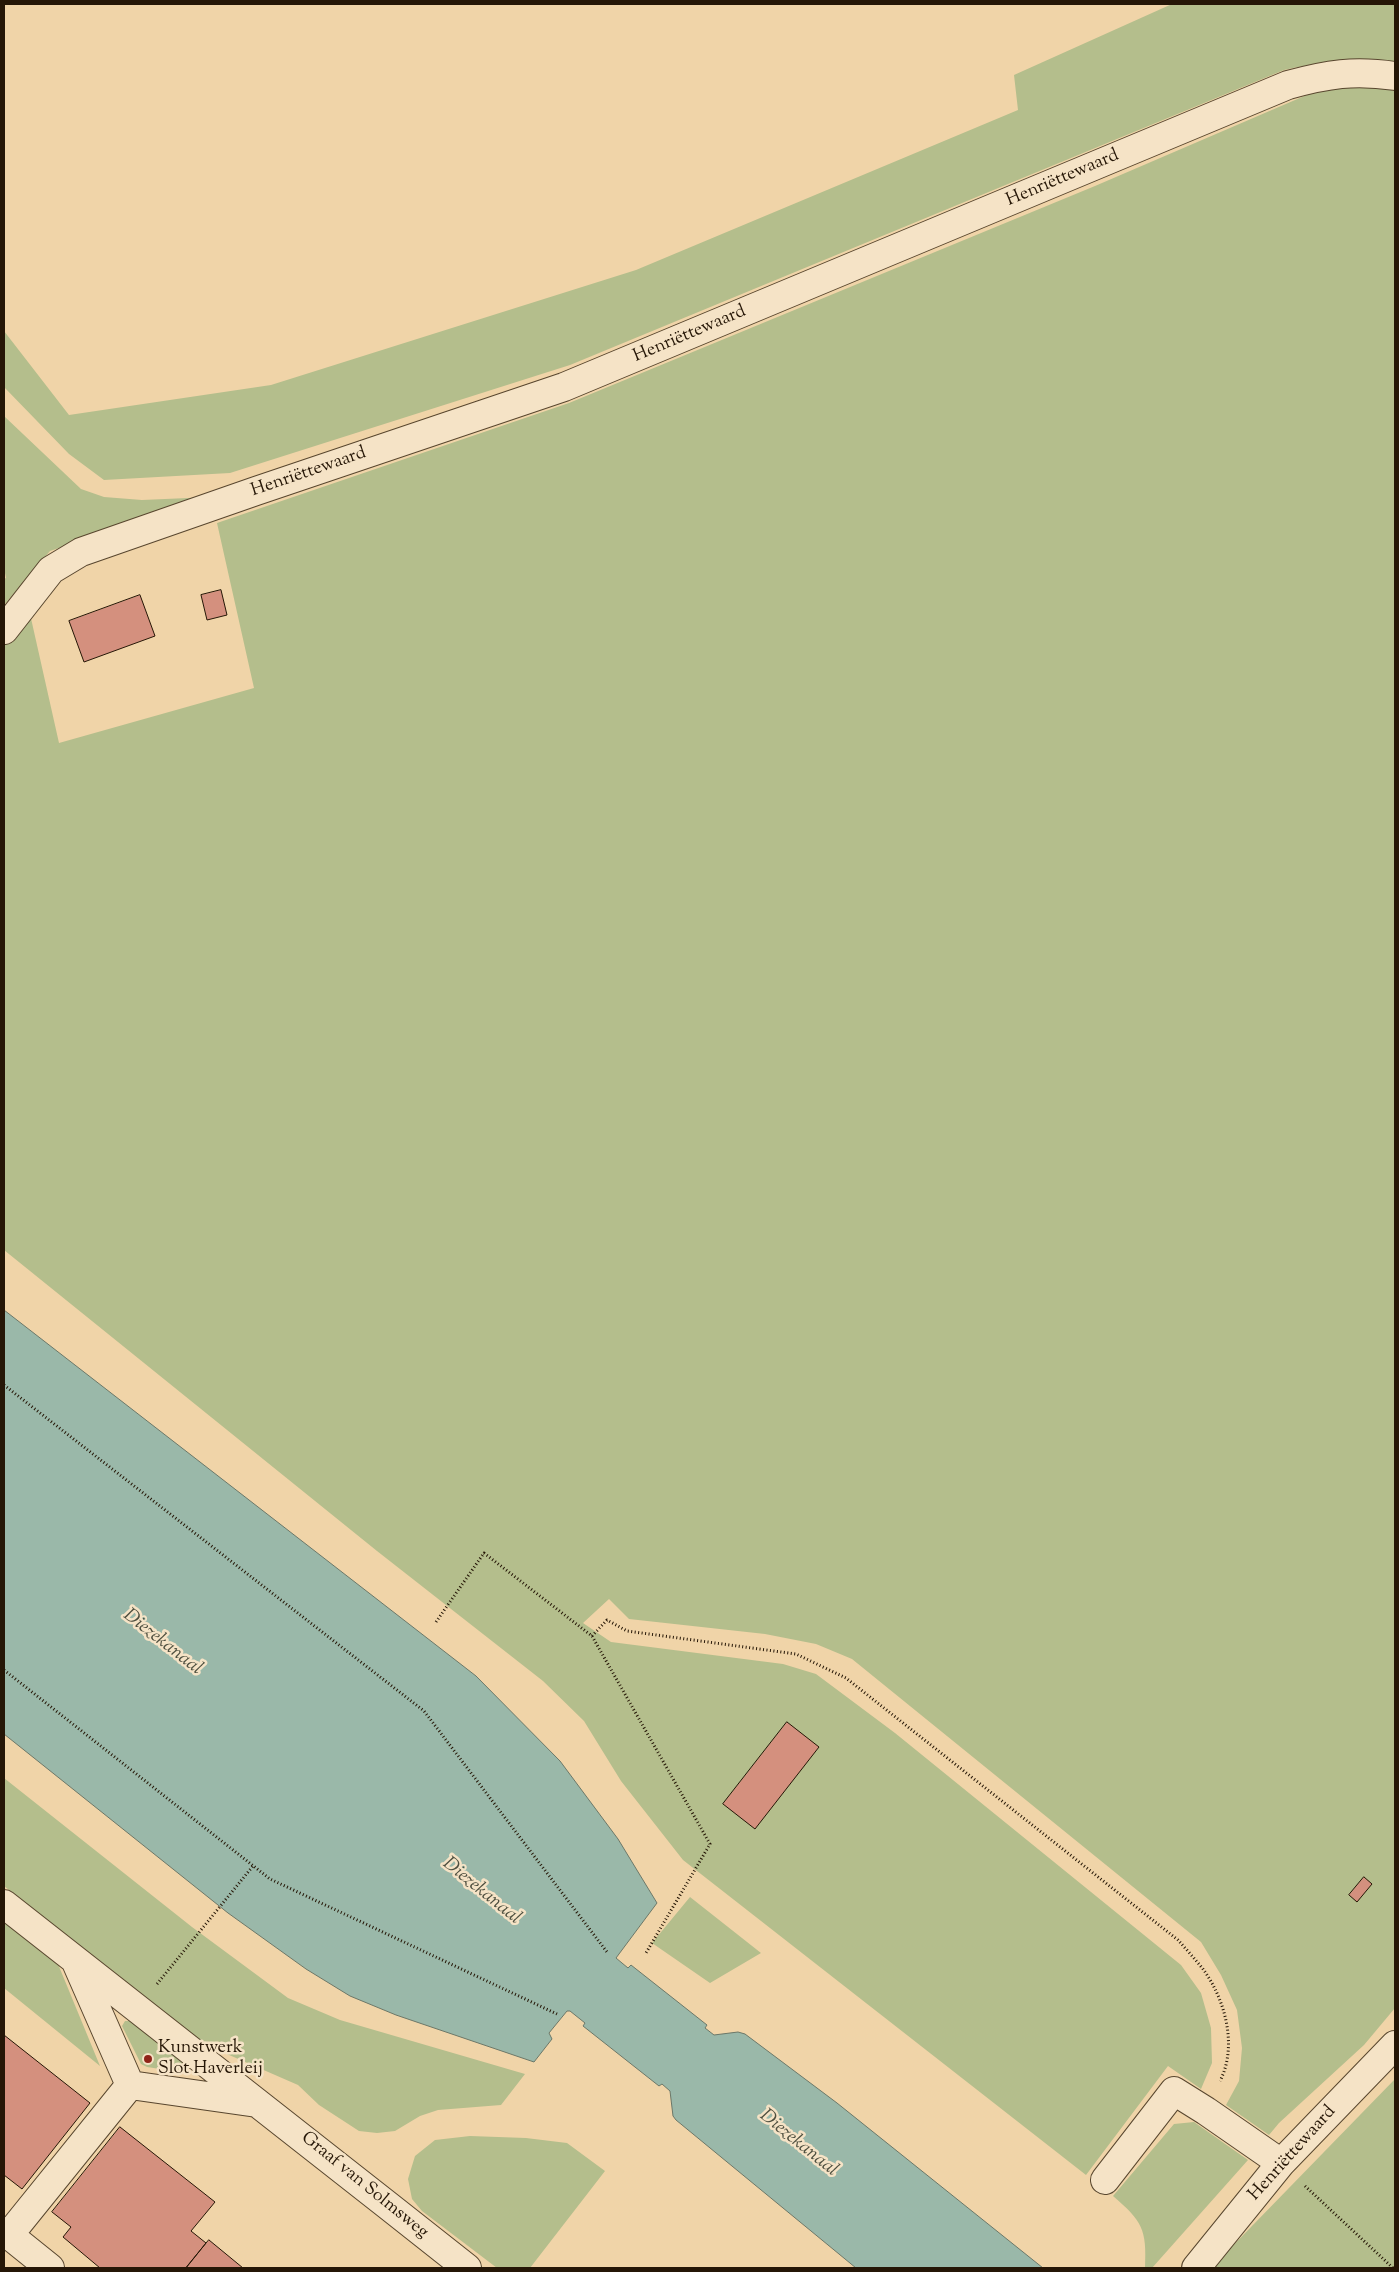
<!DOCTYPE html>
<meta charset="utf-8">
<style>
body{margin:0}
#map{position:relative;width:1399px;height:2272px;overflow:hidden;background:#f0d4a8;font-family:"Sorts Mill Goudy",serif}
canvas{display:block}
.frame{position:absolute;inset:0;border:5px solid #251606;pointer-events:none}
</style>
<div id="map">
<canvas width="1399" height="2272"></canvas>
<div class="frame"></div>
</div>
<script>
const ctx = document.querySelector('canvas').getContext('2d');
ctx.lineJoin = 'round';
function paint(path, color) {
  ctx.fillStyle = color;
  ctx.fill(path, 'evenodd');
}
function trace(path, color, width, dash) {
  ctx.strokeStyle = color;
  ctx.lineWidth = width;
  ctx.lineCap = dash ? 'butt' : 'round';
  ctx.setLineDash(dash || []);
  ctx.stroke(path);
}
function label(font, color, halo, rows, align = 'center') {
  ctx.font = font + ' "Sorts Mill Goudy",serif';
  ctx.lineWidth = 5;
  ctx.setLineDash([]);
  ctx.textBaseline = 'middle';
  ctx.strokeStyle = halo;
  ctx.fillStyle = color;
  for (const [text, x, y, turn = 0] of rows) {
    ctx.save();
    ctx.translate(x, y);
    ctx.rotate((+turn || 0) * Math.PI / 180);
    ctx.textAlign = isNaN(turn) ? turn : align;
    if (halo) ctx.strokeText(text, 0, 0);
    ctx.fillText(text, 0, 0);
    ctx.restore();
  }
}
const green = new Path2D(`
 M1172 4H1395V62C1357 56 1321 62 1284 70L570 365 230 473 104 480 69 454 4 387V331L69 415 271 385 636 270 1018 110 1014 75Z
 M1348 85 1383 87 1395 91V2008L1364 2045 1279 2123 1269 2135 1226 2105 1239 2081 1242 2048 1237 2010 1221 1975 1201 1942 852 1659 816 1644 765 1634 629 1619 609 1599 583 1623 611 1642 783 1664 816 1674 895 1733 1181 1965 1201 1993 1211 2028 1212 2063 1201 2089 1168 2066 1086 2175 683 1860 621 1781 584 1721 543 1681 377 1551 4 1250V641L28 605 59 743 254 688 217 523 569 403 1095 186 1316 91Z
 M4 416 81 489 104 497 142 500 211 497 50 551 4 605V579L6 578 4 568Z
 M4 1778 192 1927 288 1998 340 2020 525 2074 501 2105 438 2110 420 2116 395 2131 377 2133 359 2131 319 2105 298 2085 220 2051 191 2035 4 1886Z
 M690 1897 761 1953 710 1983 652 1943Z
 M4 1920 58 1964 100 2066 4 1988Z
 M125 2021H131L188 2067 186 2073 147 2067 141 2064 122 2026Z
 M1395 2079V2268H1211L1216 2263Z
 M1194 2122 1248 2160 1152 2268H1145C1147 2229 1142 2221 1113 2196L1174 2124Z
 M470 2136 526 2138 567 2143 605 2171 530 2268H497L422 2211 412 2199 408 2179 415 2156 435 2140Z`);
const water = new Path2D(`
 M4 1310 476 1676 560 1761 618 1839 657 1903 616 1958 628 1968 631 1965 707 2025 705 2028 714 2035 738 2032 745 2034 837 2103 1043 2268H856L676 2120 673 2116 670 2091 662 2084 659 2086 583 2026 585 2023 570 2011H567L549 2033 552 2039 534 2062 396 2015 350 1996 306 1969 228 1913 4 1734Z`);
const building = new Path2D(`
 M221 590 227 615 207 620 201 595Z
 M140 595 155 636 84 662 69 621Z
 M787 1722 819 1747 755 1829 723 1804Z
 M1364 1877 1372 1884 1357 1902 1349 1895Z
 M4 2035 90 2103 22 2189 4 2175Z
 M120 2127 215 2202 191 2231 206 2243 186 2268H100L63 2237 71 2227 52 2212Z
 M209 2240 243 2268H186Z`);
const path = new Path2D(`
 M4 1385 424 1711 607 1952
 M436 1622 484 1553 592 1636 710 1844 646 1953
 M592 1636 607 1620 627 1631 796 1654 846 1678 1178 1940C1186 1949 1195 1959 1203 1969 1225 1999 1238 2046 1220 2081
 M4 1670 270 1879 557 2014
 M157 1984 253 1866
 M1305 2186 1393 2268`);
const minor = new Path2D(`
 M4 630 51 570 81 552 256 491 564 387 1288 85C1328 74 1354 70 1395 76
 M4 1904C158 2025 313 2146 467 2268
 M76 1962 130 2085
 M130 2085 257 2103
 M1105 2180 1174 2091 1206 2111 1281 2163
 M4 2231 50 2268
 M9 2235 130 2085
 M1196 2268 1281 2163 1395 2045`);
const markers = [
 [148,2059,5,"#8f2418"]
];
const streetNames = [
 ["Henriëttewaard",1063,179,-23],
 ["Henriëttewaard",690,335,-23],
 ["Henriëttewaard",309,473,-19],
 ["Henriëttewaard",1293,2154,-48],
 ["Graaf van Solmsweg",364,2186,39]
];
const poiNames = [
 ["Kunstwerk",158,2049],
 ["Slot Haverleij",158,2070]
];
const waterNames = [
 ["Diezekanaal",162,1643,38],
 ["Diezekanaal",481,1892,39],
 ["Diezekanaal",798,2144,39]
];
paint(green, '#b4be8c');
paint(water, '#9ab8a9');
trace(water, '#6b7768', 1);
paint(building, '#d4907e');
trace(building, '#251606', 1);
trace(minor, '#58462e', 30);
trace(path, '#251606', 3, [1, 2.5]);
trace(minor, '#f5e3c6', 28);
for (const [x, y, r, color] of markers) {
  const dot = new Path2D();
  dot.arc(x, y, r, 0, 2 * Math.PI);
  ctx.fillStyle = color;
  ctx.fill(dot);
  trace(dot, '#f5e3c6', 2);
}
label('18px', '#251606', '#f5e3c6', streetNames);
label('18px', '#251606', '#f5e3c6', poiNames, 'left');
label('italic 19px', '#4e4f3f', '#f5e3c6', waterNames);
</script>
